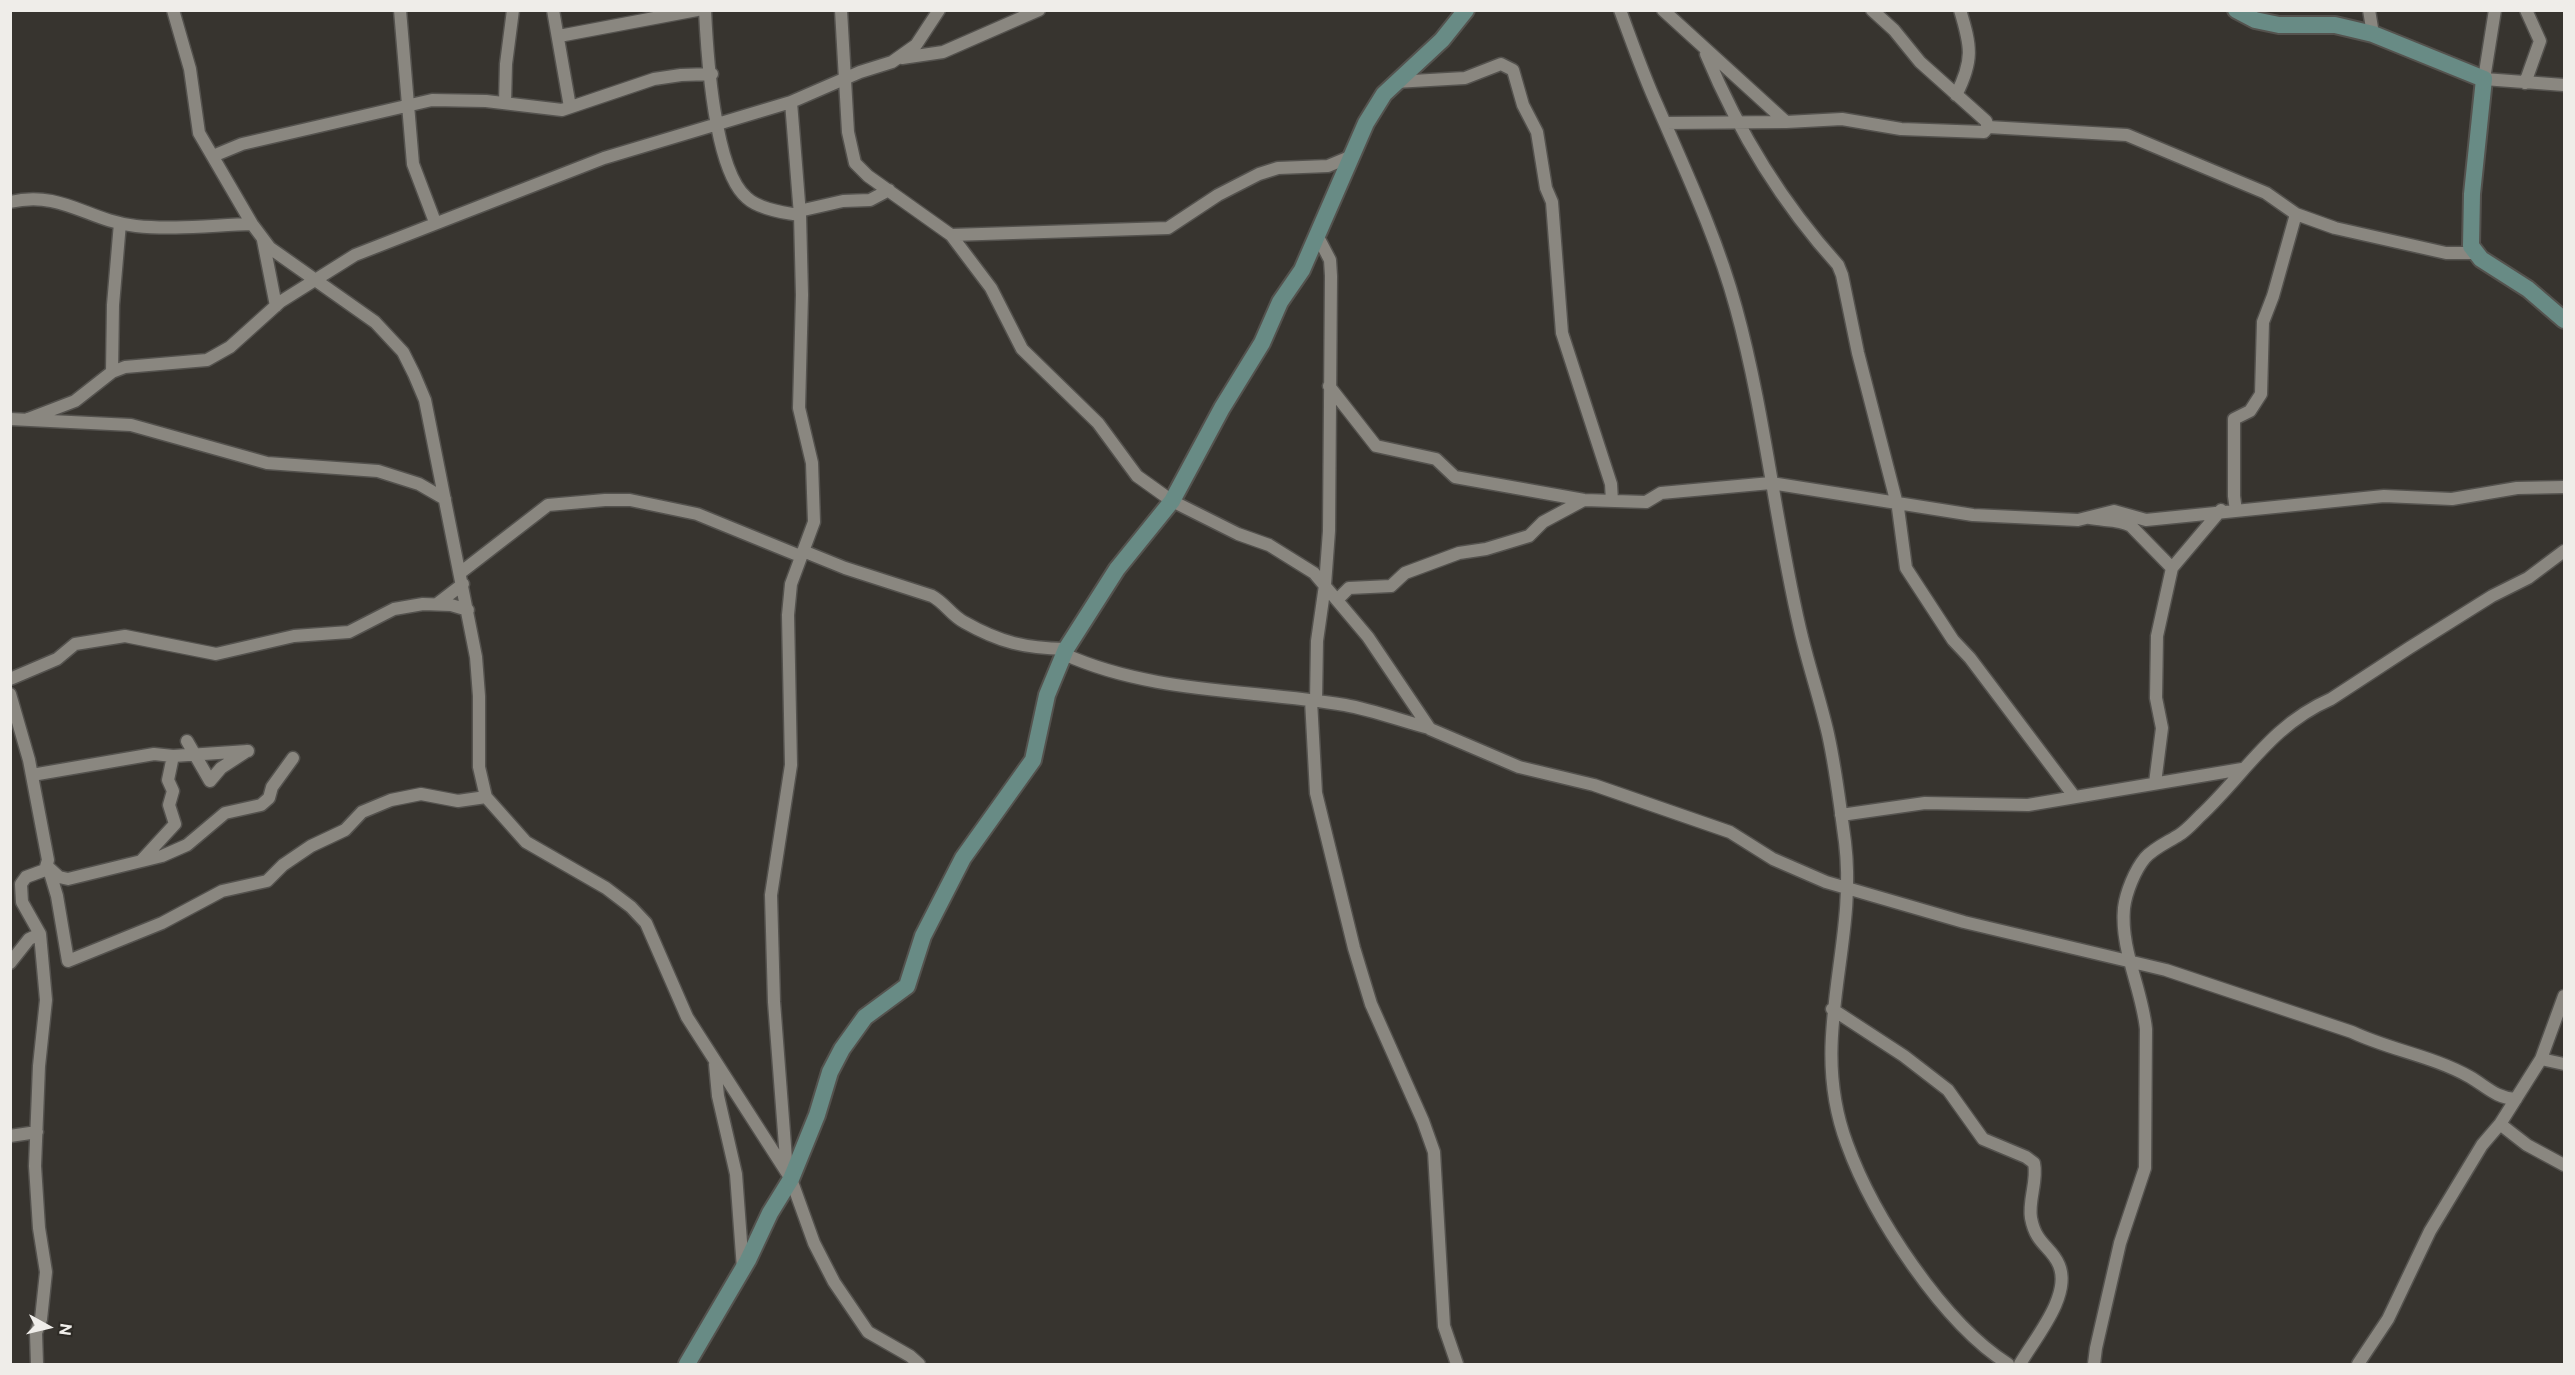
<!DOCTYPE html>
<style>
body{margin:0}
#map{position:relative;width:2575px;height:1375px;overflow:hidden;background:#37342f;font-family:Commissioner,sans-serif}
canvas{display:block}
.frame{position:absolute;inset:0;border:12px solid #efede9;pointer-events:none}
.north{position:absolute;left:18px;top:1297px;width:60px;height:60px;-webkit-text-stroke:4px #2d2a25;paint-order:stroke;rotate:98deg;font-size:16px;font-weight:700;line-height:24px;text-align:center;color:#efede9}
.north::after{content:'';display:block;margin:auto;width:21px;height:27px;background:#efede9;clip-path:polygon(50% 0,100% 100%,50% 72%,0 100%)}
</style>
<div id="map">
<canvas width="2575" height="1375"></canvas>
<div class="frame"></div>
<div class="north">N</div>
</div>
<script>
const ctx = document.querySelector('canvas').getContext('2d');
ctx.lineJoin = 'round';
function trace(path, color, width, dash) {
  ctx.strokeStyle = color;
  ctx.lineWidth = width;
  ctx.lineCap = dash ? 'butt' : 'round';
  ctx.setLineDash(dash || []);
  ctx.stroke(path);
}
const street = new Path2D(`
 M173 10 190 69 199 133 252 224 270 248 375 322 403 352 414 374 425 400 476 657 479 696V767L486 797 526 842 606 888 631 907 646 923 687 1017 791 1179 814 1243 834 1282 868 1332 910 1356 919 1364
 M400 10 413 164 435 222
 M553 10 570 107
 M705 10C707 53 714 171 747 198 759 209 784 213 800 215
 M841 10 848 132 855 163 868 176 951 235 991 288 1022 349 1098 423 1137 476 1172 501 1238 534 1269 545 1314 573 1368 637 1430 729 1519 767 1594 785 1730 832 1773 859 1826 882 1964 922 2166 970 2352 1032C2390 1050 2433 1056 2470 1077 2487 1087 2496 1098 2516 1099
 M1620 10C1632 42 1643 74 1657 105 1686 172 1717 238 1736 308 1765 413 1775 523 1800 629 1808 664 1820 699 1828 734 1836 770 1840 806 1845 842 1858 947 1807 1038 1847 1144 1873 1216 1943 1323 2008 1364
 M1663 10 1786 122 1842 119 1901 129 1984 132 1988 127 2127 135 2266 193 2296 214 2335 228 2446 253H2474
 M1872 10 1894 30 1920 62 1986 121 1988 127
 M2369 10 2373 34
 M2495 10 2484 79 2564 85
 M559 36 697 10
 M1706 54C1739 133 1781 202 1838 265L1842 275 1858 353 1898 508 1906 568 1953 640 1970 658 2074 796
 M902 58 943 52 1039 10
 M1395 82 1465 78 1501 64 1513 70 1523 105 1537 132 1546 188 1552 202 1562 333 1611 484 1612 501
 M2525 83 2540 41 2526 10
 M1956 95C1974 60 1971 46 1960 10
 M505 103 506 64 513 10
 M1665 123 1786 122
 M213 156 242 144 432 100 486 101 562 110 654 79 681 75 712 74
 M10 202C62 190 88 221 136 226 173 230 214 225 252 224
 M799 211 843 201 870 200 889 190
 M951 235 1168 228 1218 195 1259 174 1278 168 1328 166 1352 156
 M263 240 276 306
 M112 372 113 305 120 223
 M1329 386 1376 446 1436 459 1455 477 1584 500 1646 502 1661 493 1771 483 1973 515 2078 520 2114 511 2146 520 2384 496 2452 499 2517 488 2564 487
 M10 419 131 425 267 463 378 471 419 484 445 499
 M28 419 75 401 112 372 125 367 207 360 230 347 280 302 355 255 604 158 791 102 860 72 892 62 916 45 939 10
 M2236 511 2234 496V419L2250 411 2261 394 2263 322 2273 296 2296 214
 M2131 516V526L2172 568
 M2089 518C2103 521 2120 519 2131 526
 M803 551 845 568 932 596C945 603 951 615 964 622 1001 643 1025 648 1066 649
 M460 573 548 505 605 500H630L697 514 800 556
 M1337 600 1349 588 1391 586 1405 573 1459 553 1486 549 1529 536 1543 522 1584 500
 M437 604 463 584
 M1064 654C1152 694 1252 689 1345 705 1373 710 1402 721 1429 728
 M10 679 57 659 75 644 125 636 216 654 294 636 349 632 394 609 423 604 451 605 468 610
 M10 694 29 760 48 860 45 870 26 877 21 884 22 902 40 934 46 1000 39 1066 35 1166 39 1228 46 1272 41 1319 36 1333 37 1364
 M1311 700 1316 793 1354 948 1371 1004 1423 1121 1434 1152 1444 1326 1457 1364
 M1316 701 1317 641 1325 585 1329 531 1331 276 1330 260 1317 235
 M187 741 210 781 221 768 247 751
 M32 775 154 754 173 756
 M2155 783 2162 728 2156 698 2157 636 2172 568 2221 510
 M1841 815 1925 803 2028 805 2242 769
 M141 861 175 824 169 805 173 791 168 780 173 756 248 751
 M48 866 57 896 68 961 162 923 222 891 267 881 283 865 311 846 345 830 362 812 391 800 421 794 458 801 486 797
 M48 867 59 877 68 879 162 856 187 845 225 813 261 805 269 798 272 787 293 758
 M10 963 29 939 40 934
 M1832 1009 1904 1056 1948 1090 1983 1139 2026 1157 2034 1163C2038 1181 2028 1200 2031 1218 2036 1245 2051 1246 2059 1265 2072 1296 2034 1339 2020 1364
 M2541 1059 2564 1064
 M715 1064 718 1096 736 1174 743 1269
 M2500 1124 2527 1145 2564 1165
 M10 1136 37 1132
 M787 1172 774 1002 771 895 791 765 788 615 791 584 814 522 812 463 799 408 802 295 800 215 791 102
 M2094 1364 2096 1348 2120 1243 2145 1168 2146 1029C2142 989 2120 949 2124 908 2126 892 2135 870 2145 858 2154 848 2168 842 2179 835 2187 830 2193 823 2200 816 2245 774 2271 725 2331 699L2409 648 2492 596 2528 578 2564 551
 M2358 1364 2388 1319 2430 1231 2482 1145 2500 1124 2541 1059 2564 996`);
const secondary = new Path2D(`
 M2236 10 2255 20 2279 25H2335L2373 34 2484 79 2472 194 2471 246 2481 259 2528 289 2564 320
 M687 1364 748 1260 770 1213 791 1179 817 1115 830 1072 842 1049 865 1017 907 986 923 936 963 858 1033 760 1047 695 1066 649 1117 569 1172 501 1222 408 1262 343 1280 302 1302 270 1366 123 1384 94 1442 40 1466 10`);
trace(street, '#54524e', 15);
trace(secondary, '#54524e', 20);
trace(street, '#8a8780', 12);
trace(secondary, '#688b85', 16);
</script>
